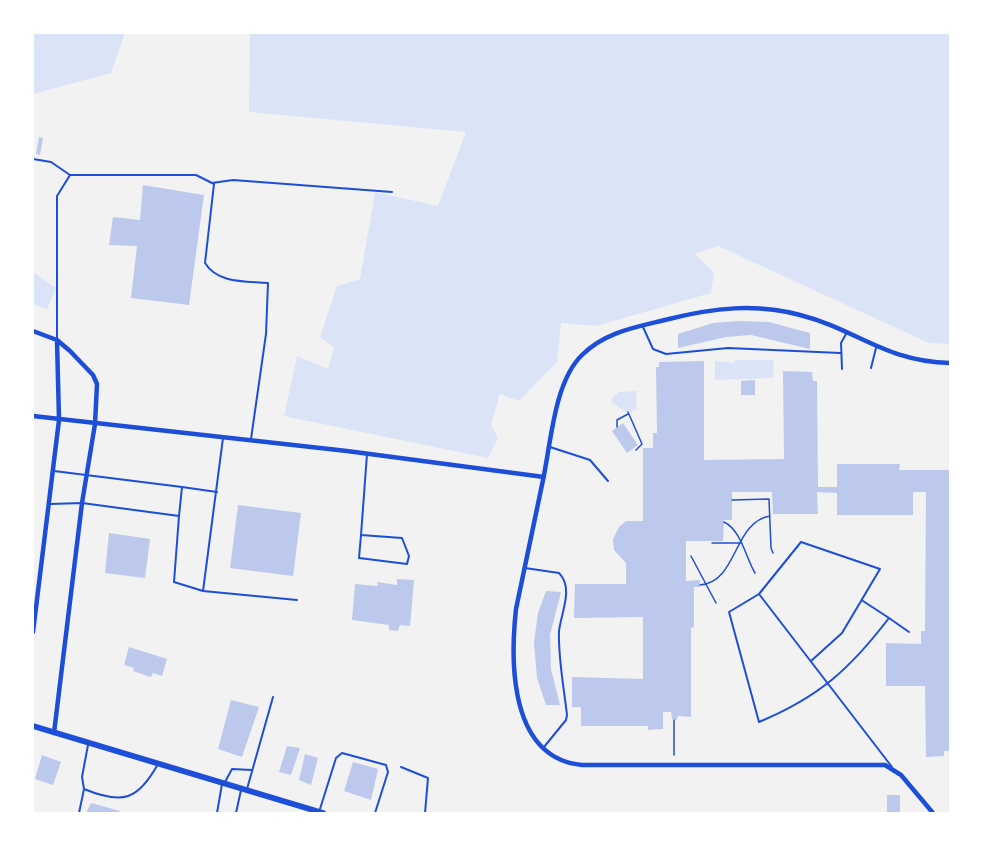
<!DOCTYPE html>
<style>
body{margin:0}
#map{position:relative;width:983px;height:846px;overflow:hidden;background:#f2f2f2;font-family:Overpass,sans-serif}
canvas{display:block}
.frame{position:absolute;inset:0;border:34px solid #fff;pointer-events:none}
</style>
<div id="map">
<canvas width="983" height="846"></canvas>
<div class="frame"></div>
</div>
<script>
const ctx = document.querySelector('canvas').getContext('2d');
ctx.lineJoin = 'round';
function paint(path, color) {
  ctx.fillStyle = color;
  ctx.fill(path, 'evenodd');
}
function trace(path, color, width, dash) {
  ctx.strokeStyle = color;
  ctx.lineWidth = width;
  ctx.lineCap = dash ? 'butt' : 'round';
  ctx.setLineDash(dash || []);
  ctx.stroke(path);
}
const green = new Path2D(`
 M33 33H125L111 73 33 94Z
 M250 33H950V344L929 343 718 246 695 254 714 273 711 293 596 326 561 323 557 362 519 401 500 394 491 425 498 438 488 458 284 416 297 356 328 369 334 347 320 337 337 286 360 279 375 192 438 206 466 132 249 112Z
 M33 272 56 288 47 309 33 304Z
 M735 360H774L773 378 715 380V361L735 363Z
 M637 391 636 410 633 409V412H626L612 403V398L619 392Z`);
const building = new Path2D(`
 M39 137 43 138 40 155 36 154Z
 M143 185 204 195 189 305 131 298 137 246 109 245 113 217 140 220Z
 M739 321 769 322 810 333V349L751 335 726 337 678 348V334L713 323Z
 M704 361V460L784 459 783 371 812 372 813 381H817L818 487H837V464H900L899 470H950V751H944V756L926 757 925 686H886V643L921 644V631H925L926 492H913V515H837V493L817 492 818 514H773L772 492H732V520H724L723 541H686V581L700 580V587H694V627L691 628V717L678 716 677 720 672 719 671 712H663V729L648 730V726H581V707H572V677L643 679V617L574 618 575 584H626V563L614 550 613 539 619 527 626 521H643V448H653V433H657L656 367H659V362Z
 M755 380V395H741V381Z
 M623 423 638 445 627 453 612 431Z
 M238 505 301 513 293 576 230 568Z
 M109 533 150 539 145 578 105 573Z
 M397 579 414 580 410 626 400 625 398 631 389 630V625L352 620 355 584 378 586 377 582 397 585Z
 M546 591 561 592 550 635 551 669 560 705H546L537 678 534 642 538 613Z
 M129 647 167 659 162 676 153 673 151 677 133 671 134 668 124 665Z
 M231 700 259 707 242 757 218 749Z
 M287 746 300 748 291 775 279 772Z
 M305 754 318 758 311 785 299 780Z
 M42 755 61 762 53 785 35 779Z
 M353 762 378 769 371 800 344 791Z
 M887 795H900V813H887Z
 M91 803 120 811 119 813H86Z`);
const path = new Path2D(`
 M628 412 642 444 636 450
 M617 427V420L628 414
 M732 500 769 499 771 548 773 553
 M724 522C741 530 746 558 755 573
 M712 543H741
 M691 556 716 603
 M700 585C738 582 733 522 770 516
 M674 755V720`);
const service = new Path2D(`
 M33 159 51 162 70 175
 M212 183 233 180 392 192
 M643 327 653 349 666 354 728 348 840 353
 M57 340V196L70 175H196L214 184 205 263C218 284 246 281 268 283L266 334 251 439
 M871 368 876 348
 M842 369 841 343 846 334
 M223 438 203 591 297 600
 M550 447 590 460 608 481
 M182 487 217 492
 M50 504 82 503 179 516 182 487 54 471
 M179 516 174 582 203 591
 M361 535 359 558 407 564 409 556 402 538 361 535 367 454
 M525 568 559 573C574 588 561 613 559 631 558 658 564 688 567 715L566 720 544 747
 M759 594 892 767
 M889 618 909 632
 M811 661 842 633 880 569 801 542 759 594 729 612 759 722C819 697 850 669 889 618L863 601
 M88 745 82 777 84 789C123 805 138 800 158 764
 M401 767 428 778 425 813
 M225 782 232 769 252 770
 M247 789 273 697
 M320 809 336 758 342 753 386 765 388 772 375 813
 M79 813 84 789
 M217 813 222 784
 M236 813 241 790`);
const minor = new Path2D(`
 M33 331 57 340 70 351 93 375 97 384 95 424 82 503 54 733
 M33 416 347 451 544 477
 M33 632 59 420 57 340
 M933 813 901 775 885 765H582C510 758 510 664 516 609 525 566 534 523 543 480 551 443 554 382 582 355 606 331 638 327 669 319 713 308 755 303 800 315 856 329 886 362 950 363`);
const secondary = new Path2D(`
 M33 726 323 813`);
paint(green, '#dbe4f7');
paint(building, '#bdc9ec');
trace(path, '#1d4ed8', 1.5);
trace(service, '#1d4ed8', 2);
trace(minor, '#1d4ed8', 4.5);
trace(secondary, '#1d4ed8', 6);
</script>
